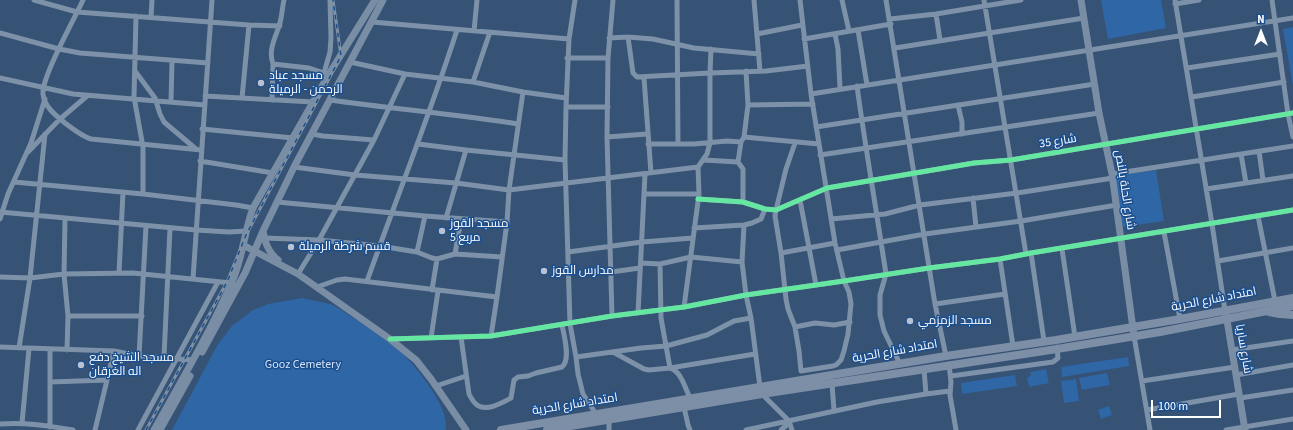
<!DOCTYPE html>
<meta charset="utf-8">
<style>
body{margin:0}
#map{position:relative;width:1293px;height:430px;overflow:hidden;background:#365274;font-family:"Source Sans 3",sans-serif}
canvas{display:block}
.north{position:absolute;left:1241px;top:12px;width:40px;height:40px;-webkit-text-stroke:3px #1b4f8f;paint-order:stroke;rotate:0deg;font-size:11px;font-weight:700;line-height:16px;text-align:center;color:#fff}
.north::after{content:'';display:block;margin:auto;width:14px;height:18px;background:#fff;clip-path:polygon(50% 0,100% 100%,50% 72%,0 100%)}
.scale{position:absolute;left:1151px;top:400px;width:70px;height:18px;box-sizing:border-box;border:2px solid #fff;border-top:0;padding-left:5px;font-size:12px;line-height:14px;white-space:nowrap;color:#fff;-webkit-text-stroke:3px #1b4f8f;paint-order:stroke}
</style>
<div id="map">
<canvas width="1293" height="430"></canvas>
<div class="north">N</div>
<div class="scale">100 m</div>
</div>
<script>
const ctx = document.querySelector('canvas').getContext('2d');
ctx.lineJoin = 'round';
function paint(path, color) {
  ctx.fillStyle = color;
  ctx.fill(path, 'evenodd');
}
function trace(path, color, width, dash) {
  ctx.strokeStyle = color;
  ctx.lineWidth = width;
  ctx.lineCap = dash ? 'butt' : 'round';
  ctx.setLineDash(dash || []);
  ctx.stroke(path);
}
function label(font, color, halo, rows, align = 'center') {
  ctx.font = font + ' "Source Sans 3",Cairo,sans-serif';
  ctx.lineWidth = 3;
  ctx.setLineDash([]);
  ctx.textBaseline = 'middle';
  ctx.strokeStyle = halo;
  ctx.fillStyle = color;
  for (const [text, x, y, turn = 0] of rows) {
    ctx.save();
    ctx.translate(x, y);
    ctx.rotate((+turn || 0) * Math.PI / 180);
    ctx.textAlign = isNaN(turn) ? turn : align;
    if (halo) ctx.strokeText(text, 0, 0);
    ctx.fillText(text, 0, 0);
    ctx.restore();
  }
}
const green = new Path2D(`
 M1101 0H1161L1166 28 1108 39Z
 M1293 27V86L1283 29Z
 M1156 170 1164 221 1123 227 1115 176Z
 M302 298 330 304 340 309C359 322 380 335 398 350 412 361 422 376 432 390 440 404 447 414 446 430H172L218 344 232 326 253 310 268 304Z
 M1128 357 1129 366 1062 377 1061 367Z
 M1046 369 1049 383 1029 387 1027 377 1031 376 1030 372Z
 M1107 373 1110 385 1082 390 1079 378Z
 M1015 375 1017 386 962 394 961 383Z
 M1076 379 1079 401 1064 403 1061 381Z
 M1109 406 1112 415 1101 419 1098 410Z`);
const street = new Path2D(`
 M34 0 77 12 249 25 280 26
 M83 0C75 18 41 78 43 94 44 106 55 115 65 123 73 129 81 136 91 139L201 150
 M575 0 569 39 566 107 565 160 570 324 576 357 578 374 583 394 596 414
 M677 0 678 144
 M754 0 760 71
 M842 0 849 31
 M886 0 935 304 946 356
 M984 0 1026 254
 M1175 0 1212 224 1225 311
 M1272 0 1288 114 1293 137
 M1175 4 1199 0
 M936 14 940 40
 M136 16 134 97 143 147V194
 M151 17 152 0
 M890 19 936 14 1021 0
 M372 22 569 39
 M858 30 867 85
 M474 31 477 0
 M0 33 59 49 80 53 208 63
 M757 34 802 25
 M835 34 838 49 840 88
 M628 37 633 73 637 77 710 73 766 71 808 66
 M609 38 628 37 653 39 694 48 759 54
 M804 39 891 24
 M895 48 1084 18
 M567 58H608
 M350 62 405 74 473 82 523 92 566 98
 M273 64 309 68 327 74
 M1187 68 1280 54
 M135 71 155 98 160 114 164 122 196 149
 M324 73 330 52 331 38 330 0
 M0 78 73 94 205 105
 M644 78 651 173
 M473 82 490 32
 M857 86C864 138 873 190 881 242L925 234 1021 221 1117 205
 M811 94 1293 18
 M205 96 313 102
 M1192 97 1284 82
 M242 98 249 25
 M272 100 273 64C268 50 275 39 279 26 282 18 282 8 284 0
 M330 100C393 109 456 114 518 124
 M171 102 172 61
 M748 105 813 104
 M958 105 962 122V134
 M566 107H608
 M816 127 1095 84
 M202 129 293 138
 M312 134 323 136 374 140
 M607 137 647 134
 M744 137 819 144
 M795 143 786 169 776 210 775 216 781 253 786 299 788 309 795 327 799 351 801 371 833 366 836 365 841 360 844 351 848 334 851 304 849 292 844 281 835 243 811 94 800 0
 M418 144 466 150 565 160
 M648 144H694L727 141 741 142
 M1259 151 1263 180
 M28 152 60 119 87 96
 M1241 154 1246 183
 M820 155 1099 113
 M704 160 738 162
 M200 161 273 173
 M294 167 355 175 456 183 509 190 698 167 707 154 710 143V73L711 49
 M1112 174 1293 146
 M14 182 143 194 236 205 253 208
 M1206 189 1293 176
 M645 194H699
 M973 198 976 227
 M698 199 743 202 765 209 776 210 827 188 974 163 1011 160 1293 113
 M800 200 816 285
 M277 202 425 216 507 222
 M743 202V169L738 162 741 142 744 137 748 105 746 71
 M0 212 196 230 229 232 246 231
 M1258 216 1275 301
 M446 218 466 150
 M0 219 8 194 31 143 45 99
 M65 219 64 274 68 316 67 350
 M831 219 885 214 920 205 1017 193 1113 178
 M744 225 742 262 746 295 751 318 760 387
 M694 228 744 225 752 223 761 219 765 209
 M1164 232 1180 319
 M264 238 319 240 380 246 417 252 432 258 437 259 455 254 502 257
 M1062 249 1075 337
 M837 250 881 242 886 274 880 295V315L884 331 900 364
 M417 252 425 216
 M568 252 642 242 693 238
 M781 253 835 243
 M1031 253 1044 341
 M455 254 461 219
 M1000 259 1013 346
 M1218 261 1293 248
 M641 263 660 264 691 257 742 262
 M660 264 661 318 670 368C681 371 685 388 690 398
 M611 272 640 268
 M119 273 123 192
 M298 274 319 240 374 140 405 74
 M0 277 30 278 64 274 133 273 231 283
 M193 279 212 0
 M367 281C397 197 430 114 457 30
 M317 287 337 280 345 279 497 297
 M432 290 437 259
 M935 304 1005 294
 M684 307 699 194 698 167
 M638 313 645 174
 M68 316H142
 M612 316 607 137 608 58 613 0
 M795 327 815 323 834 325 850 322
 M491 336 497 297 507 222 509 190 523 92
 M1134 336 1150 430
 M461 337 469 394C471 398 473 402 477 405 486 412 502 403 511 398L514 380 518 377 528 376 536 373 562 367C571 360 564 335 562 325
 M431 338 438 291
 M390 339 491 336 612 316 684 307 746 295 844 281 929 268 1000 259 1031 253 1293 210
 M0 347 114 351 139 356 193 360
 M19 348 30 278 45 134
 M1232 350 1293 341
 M613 352 644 369 649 370 670 368 755 354
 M139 356 146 226
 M164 357 170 228
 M576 357 641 348 666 346 707 335 734 321 751 318
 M949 364 951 382 950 395 956 430
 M924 369 926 394
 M1236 375 1293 365
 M951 376 1053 362 1058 358 1057 347
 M1142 381 1235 367
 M50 382 107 380
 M832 384 834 410
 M436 386 466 376
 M762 394 789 421 792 430
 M1240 398 1293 390
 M684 407 688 425 690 430
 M1147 410 1239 394
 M22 423 29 349
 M0 424C25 422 49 426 73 430
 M50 427V349
 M95 430 114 351
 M138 430 218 282
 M609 430V420
 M746 430 877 402 926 394 950 391
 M781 430 789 423
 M1226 430 1293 419`);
const secondary = new Path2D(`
 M1081 0 1099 113 1112 174 1134 336
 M263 231C265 242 268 252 278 260
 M243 245 298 274 390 339 406 352 416 360 431 379 466 430
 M1226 314 1245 430
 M202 352 245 273 263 231 294 167 383 0
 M154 430C181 381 210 333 232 282 243 258 244 232 253 208L329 74 375 0
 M160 430 190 376`);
const primary = new Path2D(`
 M1269 312 1280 314 1293 315
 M501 430 946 356 1056 340 1180 319 1293 298
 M547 430 762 394 1057 349 1160 332 1293 306`);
const rail = new Path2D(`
 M146 430 227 282 246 235 341 56 333 0`);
const cycleway = new Path2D(`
 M698 199 743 202 765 209 776 210 827 188 974 163 1011 160 1293 113
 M390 339 491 336 612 316 684 307 746 295 844 281 929 268 1000 259 1031 253 1293 210`);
const markers = [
 [261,83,4,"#b9c2ce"],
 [442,231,4,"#b9c2ce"],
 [291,247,4,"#b9c2ce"],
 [544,271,4,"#b9c2ce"],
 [910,321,4,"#b9c2ce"],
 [81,365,4,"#b9c2ce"]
];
const poiNames = [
 ["مسجد عباد",269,76],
 ["الرحمن - الرميلة",269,90],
 ["مسجد القوز",450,224],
 ["مربع 5",450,238],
 ["قسم شرطة الرميلة",299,247],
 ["مدارس القوز",552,271],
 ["مسجد الزمزمي",918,321],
 ["مسجد الشيخ دفع",89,358],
 ["اله الغرقان",89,372]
];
const streetNames = [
 ["شارع 35",1058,142,-9],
 ["شارع الحلة بالنص",1124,190,81],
 ["امتداد شارع الحرية",1214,300,-11],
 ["شارع ساريا",1243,349,80],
 ["امتداد شارع الحرية",895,352,-10],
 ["امتداد شارع الحرية",575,405,-9]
];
const parkNames = [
 ["Gooz Cemetery",303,365]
];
paint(green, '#2f66a5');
trace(street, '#7d92a8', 5);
trace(secondary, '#798da4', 7);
trace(primary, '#7d8ea7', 8);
trace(rail, '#7e92a7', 3);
trace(rail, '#1b4f8f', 1.5, [4.5]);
trace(cycleway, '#66e7a1', 5);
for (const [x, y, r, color] of markers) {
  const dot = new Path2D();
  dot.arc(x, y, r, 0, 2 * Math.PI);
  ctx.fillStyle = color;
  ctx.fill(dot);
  trace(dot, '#1b4f8f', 1.5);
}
label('12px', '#fff', '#1b4f8f', poiNames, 'left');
label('12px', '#fff', '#1b4f8f', streetNames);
label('12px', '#cfe3fa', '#1b4f8f', parkNames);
</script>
